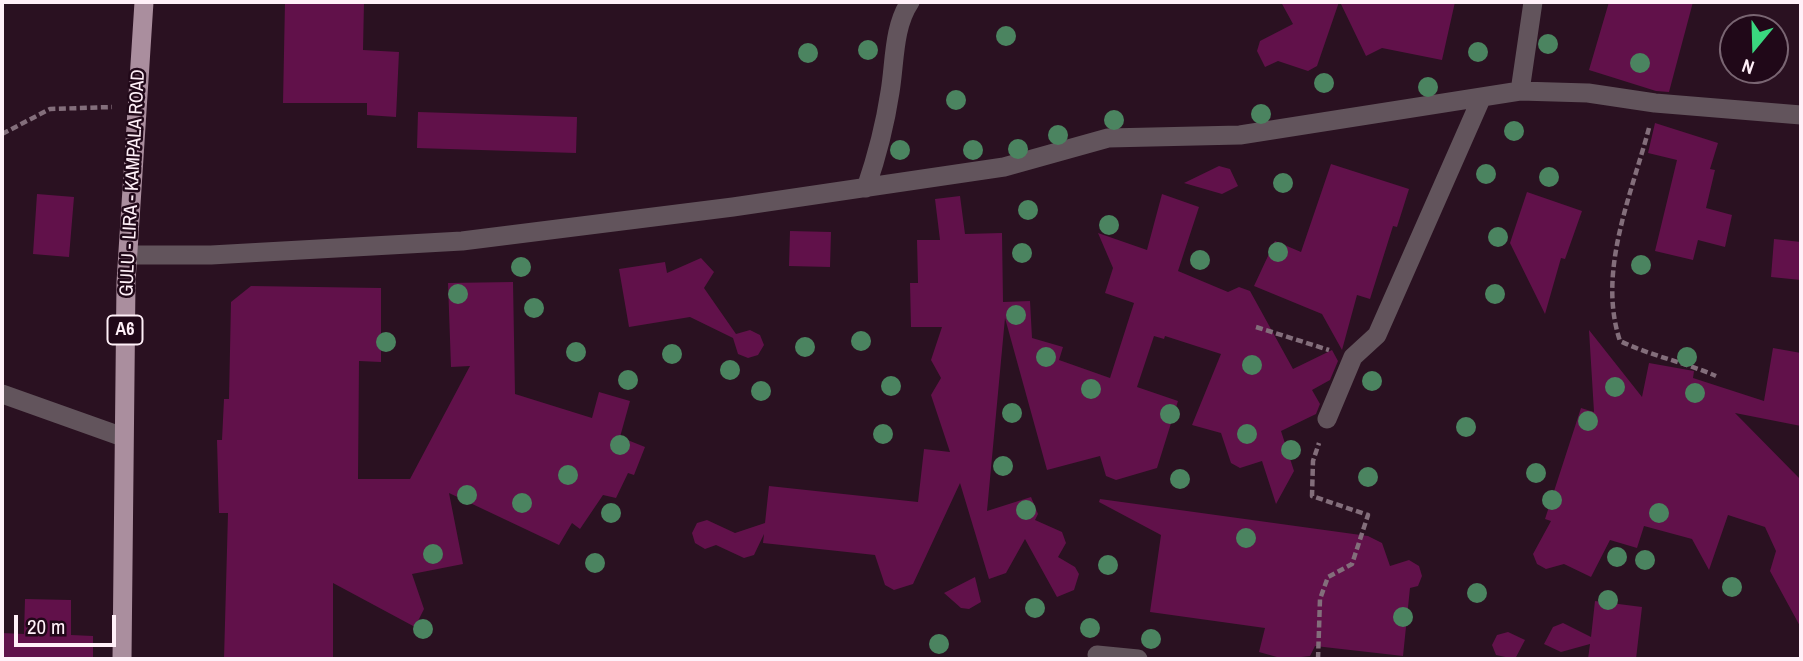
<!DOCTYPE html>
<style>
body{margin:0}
#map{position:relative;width:1803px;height:661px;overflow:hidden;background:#2a1121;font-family:"Archivo Narrow",sans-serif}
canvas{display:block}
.frame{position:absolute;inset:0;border:4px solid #fff0f8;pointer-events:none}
.north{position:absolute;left:1719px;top:14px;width:70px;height:70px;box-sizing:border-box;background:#200818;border:2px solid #796572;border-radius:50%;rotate:199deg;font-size:19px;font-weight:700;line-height:28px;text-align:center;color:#fff0f8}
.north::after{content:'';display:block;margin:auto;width:24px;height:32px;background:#3ad77f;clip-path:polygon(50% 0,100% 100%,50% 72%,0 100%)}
.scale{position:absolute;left:14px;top:615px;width:102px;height:32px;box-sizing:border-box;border:4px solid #fff0f8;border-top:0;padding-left:9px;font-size:21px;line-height:24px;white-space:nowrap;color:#fff0f8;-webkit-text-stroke:5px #200818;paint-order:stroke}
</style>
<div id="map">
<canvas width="1803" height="661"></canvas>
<div class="frame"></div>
<div class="north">N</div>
<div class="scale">20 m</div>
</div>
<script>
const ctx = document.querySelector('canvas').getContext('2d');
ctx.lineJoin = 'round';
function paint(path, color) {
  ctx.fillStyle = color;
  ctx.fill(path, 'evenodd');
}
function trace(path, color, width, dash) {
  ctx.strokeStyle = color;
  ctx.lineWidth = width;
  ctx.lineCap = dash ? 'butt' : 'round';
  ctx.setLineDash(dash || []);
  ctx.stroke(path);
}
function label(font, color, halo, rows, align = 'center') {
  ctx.font = font + ' "Archivo Narrow",sans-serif';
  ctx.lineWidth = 5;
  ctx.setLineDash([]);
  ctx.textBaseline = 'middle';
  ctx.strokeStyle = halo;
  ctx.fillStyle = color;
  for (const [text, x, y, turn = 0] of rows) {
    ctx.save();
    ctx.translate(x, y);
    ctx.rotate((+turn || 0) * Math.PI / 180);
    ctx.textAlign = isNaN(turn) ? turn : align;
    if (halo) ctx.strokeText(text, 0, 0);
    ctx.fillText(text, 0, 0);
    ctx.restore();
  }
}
const building = new Path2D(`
 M285 2H364L363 50 399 52 396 117 367 115V103H283Z
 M1281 2H1339L1317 66 1308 71 1278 61 1265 67 1257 51 1260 41 1293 24Z
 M1340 2H1455L1442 60 1382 48 1366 56Z
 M1609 2H1693L1669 92 1656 91 1589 70Z
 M418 112 577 117 576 153 417 148Z
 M1655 123 1718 143 1710 169 1715 170 1706 208 1732 215 1725 247 1698 240 1693 260 1655 251 1677 160 1648 153Z
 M1331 164 1409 189 1397 227 1393 226 1370 299 1357 295 1342 350 1322 314 1254 286 1275 241 1301 252Z
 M1219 166 1230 169 1238 186 1222 194 1184 183Z
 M1527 192 1582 211 1565 259 1561 258 1545 314 1510 243Z
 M37 194 74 197 69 257 33 254Z
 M1162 194 1199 207 1178 271 1228 292 1239 287 1250 291 1293 369 1332 350 1338 361 1330 380 1312 390 1320 404 1316 414 1281 431 1294 471 1276 504 1262 461 1240 468 1231 463 1221 433 1192 425 1221 354 1165 336 1164 339 1154 336 1137 387 1178 401 1157 468 1116 480 1106 476 1100 456 1047 470 1005 318 987 511 1031 497 1038 514 1035 520 1062 532 1066 543 1058 557 1075 567 1079 574 1074 590 1057 597 1025 539 1006 573 989 579 960 483 913 584 894 590 885 585 875 555 763 543 764 534 754 555 744 558 716 545 705 549 695 543 692 533 697 523 707 520 735 533 765 523 769 486 918 502 924 449 950 452 931 395 941 378 931 360 942 327H911L910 283H918L917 240H940L935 199 960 196 965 234 1002 233 1003 302 1030 301 1032 338 1063 347 1059 360 1110 378 1134 303 1105 293 1113 268 1098 233 1147 250Z
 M790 231 831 232 830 267 789 266Z
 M1774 239 1801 242V280L1771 277Z
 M701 258 714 272 704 288 736 334 750 330 760 335 764 345 758 355 748 358 738 354 733 338 690 317 629 327 619 269 665 262 667 273Z
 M513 282 515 394 592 418 599 392 630 401 620 437 645 447 634 475 628 473 616 498 603 495 580 529 572 523 559 545 449 493 463 564 412 574 424 609 415 627 333 583V659H224L228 513H219L217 440H222L224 399H229L231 302 251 286 381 288V362L359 361 358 479H410L470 366 451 367 448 283Z
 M1589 330 1642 397 1649 363 1694 371 1693 378 1764 401 1773 348 1801 353V426L1735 413 1801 480V628L1770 571 1776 551 1765 527 1728 515 1709 570 1692 539 1644 526 1637 548 1610 540 1591 577 1564 564 1546 569 1537 564 1533 554 1551 521 1545 519 1581 408 1594 412Z
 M1100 499 1368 536 1382 543 1390 566 1409 560 1419 566 1422 576 1418 586 1410 588 1403 656 1315 646 1310 656 1284 659 1259 652 1265 628 1150 612 1161 535 1099 502Z
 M975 577 981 602 969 609 961 608 944 593Z
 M25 599 71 600V635L93 636V659H2V633L24 634Z
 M1595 601 1642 607 1636 659H1588L1590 644 1561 652 1544 644 1553 627 1563 623 1591 637Z
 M1508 632 1525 640 1515 659 1496 655 1492 645 1497 635Z`);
const path = new Path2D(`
 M1649 128C1631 196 1597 272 1620 341 1651 356 1684 362 1716 376
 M2 134 50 109 112 107
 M1256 327 1329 350
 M1318 659 1320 599 1328 577 1352 564 1368 515 1312 496 1313 461 1319 443`);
const minor = new Path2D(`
 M1520 91 1533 2
 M866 188C877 156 885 125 890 92 895 63 893 27 910 2
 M128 255H211L462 241 733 207 1004 167 1108 138 1240 135 1520 91 1588 93 1655 103 1801 115
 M2 394 123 437
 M1327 419 1353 357 1377 335 1481 99
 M1097 655 1138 659`);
const primary = new Path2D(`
 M122 659 126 282 144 2`);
const trees = [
 [1006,36],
 [1548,44],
 [868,50],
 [1478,52],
 [808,53],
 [1640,63],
 [1324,83],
 [1428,87],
 [956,100],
 [1261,114],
 [1114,120],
 [1514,131],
 [1058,135],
 [1018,149],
 [900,150],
 [973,150],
 [1486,174],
 [1549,177],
 [1283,183],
 [1028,210],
 [1109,225],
 [1498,237],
 [1278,252],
 [1022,253],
 [1200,260],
 [1641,265],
 [521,267],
 [458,294],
 [1495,294],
 [534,308],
 [1016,315],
 [861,341],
 [386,342],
 [805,347],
 [576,352],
 [672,354],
 [1046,357],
 [1687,357],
 [1252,365],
 [730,370],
 [628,380],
 [1372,381],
 [891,386],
 [1615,387],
 [1091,389],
 [761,391],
 [1695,393],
 [1012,413],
 [1170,414],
 [1588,421],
 [1466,427],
 [883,434],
 [1247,434],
 [620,445],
 [1291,450],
 [1003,466],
 [1536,473],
 [568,475],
 [1368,477],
 [1180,479],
 [467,495],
 [1552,500],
 [522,503],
 [1026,510],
 [611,513],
 [1659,513],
 [1246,538],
 [433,554],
 [1617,557],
 [1645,560],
 [595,563],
 [1108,565],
 [1732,587],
 [1477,593],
 [1608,600],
 [1035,608],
 [1403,617],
 [1090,628],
 [423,629],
 [1151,639],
 [939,644]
];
const shields = [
 [125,330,35]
];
const shieldNames = [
 ["A6",125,330]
];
const streetNames = [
 ["GULU - LIRA - KAMPALA ROAD",133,183,-87]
];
paint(building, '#61114a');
trace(path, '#836e7b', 4.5, [7, 3.5]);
trace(minor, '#62545c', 19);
trace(primary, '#aa8e9e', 19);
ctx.fillStyle = '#4b8460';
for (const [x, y] of trees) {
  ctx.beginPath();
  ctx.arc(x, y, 10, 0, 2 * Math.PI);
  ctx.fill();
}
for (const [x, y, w] of shields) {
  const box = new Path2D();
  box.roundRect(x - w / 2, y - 14.5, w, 29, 5);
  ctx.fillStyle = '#200818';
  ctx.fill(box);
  trace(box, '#fff0f8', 2);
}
label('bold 18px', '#fff0f8', null, shieldNames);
label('19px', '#fff0f8', '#200818', streetNames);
</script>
